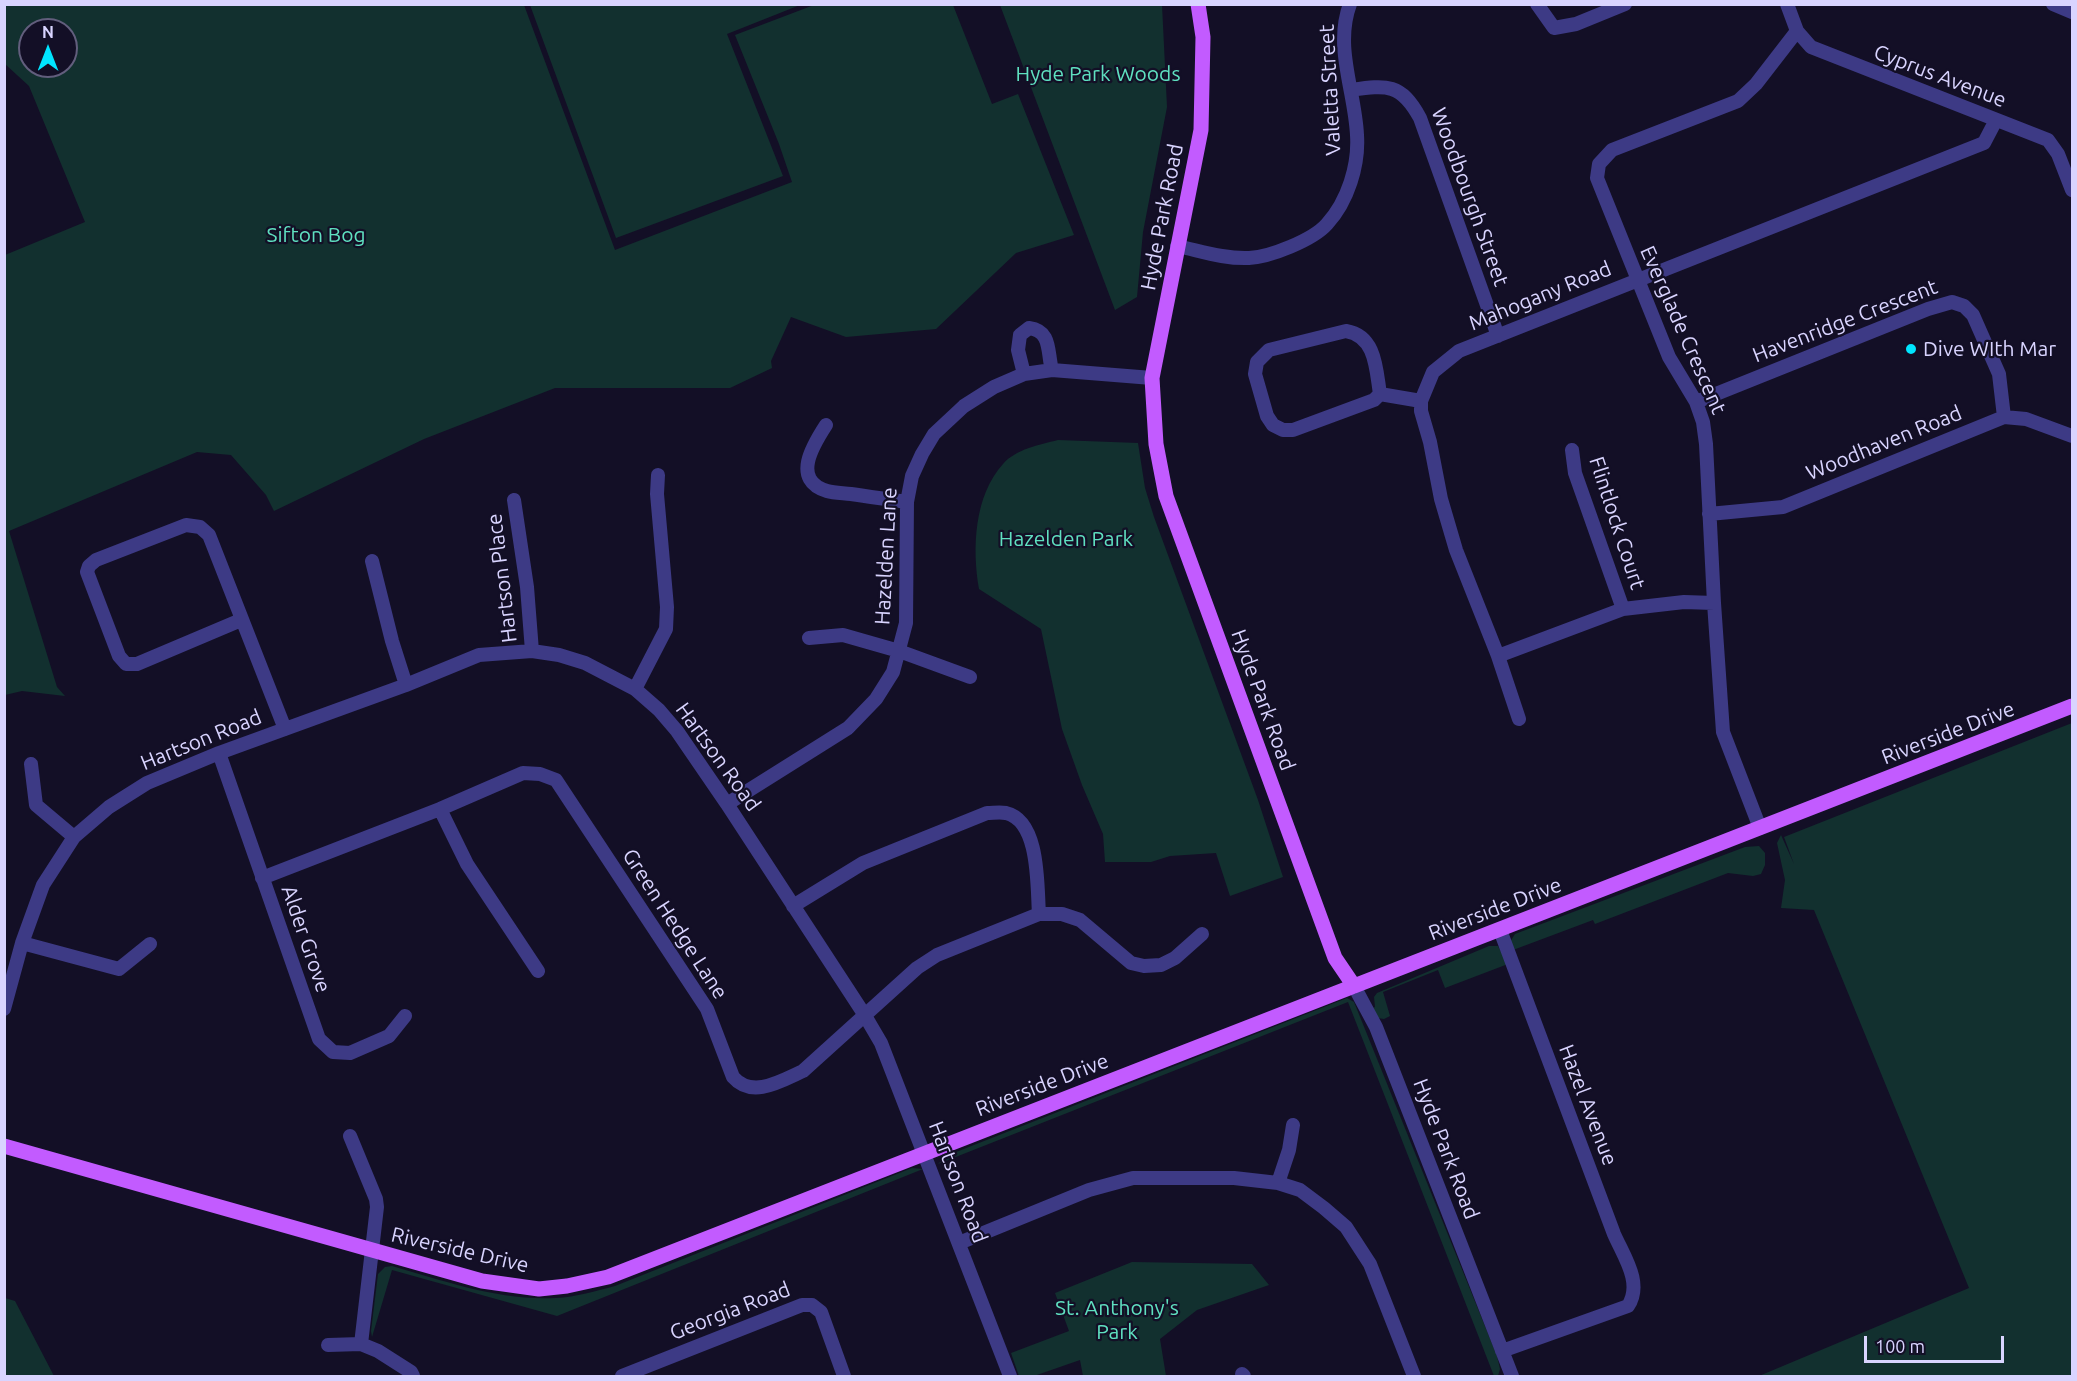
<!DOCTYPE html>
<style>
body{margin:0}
#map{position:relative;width:2077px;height:1381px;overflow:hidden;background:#130f26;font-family:Ubuntu,sans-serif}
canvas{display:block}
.frame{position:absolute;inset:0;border:6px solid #d9d4ff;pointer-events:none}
.north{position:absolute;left:18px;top:18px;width:60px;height:60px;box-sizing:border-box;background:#130f26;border:2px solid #625e7d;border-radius:50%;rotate:0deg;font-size:16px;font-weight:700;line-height:24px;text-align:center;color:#d9d4ff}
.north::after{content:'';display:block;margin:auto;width:21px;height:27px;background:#00e5ff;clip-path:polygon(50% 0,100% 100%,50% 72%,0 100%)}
.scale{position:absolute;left:1864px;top:1336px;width:140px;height:27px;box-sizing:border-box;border:3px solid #d9d4ff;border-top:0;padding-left:8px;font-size:18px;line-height:21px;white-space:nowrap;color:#d9d4ff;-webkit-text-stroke:4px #130f26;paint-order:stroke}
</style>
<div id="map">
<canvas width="2077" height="1381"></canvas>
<div class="frame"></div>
<div class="north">N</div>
<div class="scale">100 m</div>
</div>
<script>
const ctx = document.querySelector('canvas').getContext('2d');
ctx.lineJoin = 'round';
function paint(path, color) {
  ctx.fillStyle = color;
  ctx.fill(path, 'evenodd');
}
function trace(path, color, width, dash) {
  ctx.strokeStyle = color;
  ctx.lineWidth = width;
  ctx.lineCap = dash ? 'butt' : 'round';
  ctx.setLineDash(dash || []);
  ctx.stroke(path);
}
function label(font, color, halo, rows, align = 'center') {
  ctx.font = font + ' Ubuntu,sans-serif';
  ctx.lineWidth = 4.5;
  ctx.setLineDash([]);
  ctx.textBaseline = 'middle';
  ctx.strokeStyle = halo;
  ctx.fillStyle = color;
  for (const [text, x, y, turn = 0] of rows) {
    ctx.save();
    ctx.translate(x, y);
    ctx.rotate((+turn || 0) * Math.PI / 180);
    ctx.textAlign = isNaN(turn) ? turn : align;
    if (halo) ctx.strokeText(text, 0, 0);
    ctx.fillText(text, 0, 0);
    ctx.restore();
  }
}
const green = new Path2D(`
 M5 4 524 5 615 250 792 182 779 144 735 35 814 5H953L992 104 1018 94 1074 235 1016 253 936 329 846 337 791 317 771 361 772 368 730 388H555L424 439 274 511 266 495 231 455 197 452 9 531 57 687 65 696 22 691 5 695V255L85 222 29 86 5 64ZM30 30H66V66H30Z
 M530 5H800L727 34 783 176 616 238Z
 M1000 5H1162L1167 107 1143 232 1137 297 1115 310Z
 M1058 440 1138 443 1145 488 1154 517 1258 800 1283 877 1230 896 1216 853 1170 856 1151 862H1105L1103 834 1082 785 1062 729 1041 629 979 589C972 549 974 496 1003 464 1016 449 1039 445 1058 440Z
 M2072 723V1376H1759L1969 1288 1814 910 1781 908 1785 880 1777 843 1781 835 1794 864 1784 837Z
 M1759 846 1765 853V865L1761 874 1753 876 1728 873 1595 924 1593 920 1513 950 1510 942 1515 934 1745 847Z
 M1489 946H1498L1508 964 1445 988 1438 970 1383 992 1390 1016 1384 1019 1378 1018 1373 1008 1375 1007 1374 997 1377 993Z
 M1347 998 1354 1002 1497 1356 1500 1369 1498 1376H1494L1348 1002 938 1164 946 1156Z
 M912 1168 923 1169 557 1316 392 1270 372 1337 371 1331 378 1274 385 1267 392 1266C445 1281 499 1301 556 1298 576 1297 596 1291 615 1286Z
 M1132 1262 1252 1264 1269 1285 1197 1310 1160 1339 1166 1376H1083L1080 1360 1034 1376H1019L1011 1353 1069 1331 1055 1293Z
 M5 1298 15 1301 54 1376H5Z`);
const minor = new Path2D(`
 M1537 4 1554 28 1576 24 1625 4
 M1787 4 1797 31 1811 47 2048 140 2058 154 2072 190
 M2053 4 2072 12
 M1351 90C1387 85 1401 83 1420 118L1498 336
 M1177 246C1201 251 1224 259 1249 258 1270 257 1313 240 1327 224 1348 201 1359 165 1357 135 1355 91 1334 47 1350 4
 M1024 374 1018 350 1020 335 1029 328C1052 331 1047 352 1052 370
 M1380 394C1376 369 1376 336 1346 331L1269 350 1257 362 1255 374 1267 416 1273 425 1283 430H1293L1374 400 1380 394 1421 401
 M1696 402 1928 309 1952 302 1964 306 1973 315 1999 374 2004 417
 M826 425C813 445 791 480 827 491 834 493 843 493 851 494 869 497 888 499 907 502
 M1572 450 1575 473 1623 609
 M514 500 527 587 532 651
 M1709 514 1783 507 2004 417 2026 419 2072 436
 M372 561 392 641 406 685
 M241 620 137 664H126L119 656 87 572 89 566 96 560 186 525 200 527 209 535 285 729
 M809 638 843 635 899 651 970 677
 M1498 656 1623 609 1684 602 1714 603
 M635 689 666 629 667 607 657 494 658 475
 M1519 719 1498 656 1456 550 1441 499 1430 442 1421 411V401L1433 372 1459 351 1984 143 1996 120
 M219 753 319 1039 333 1052 350 1053 389 1036 405 1016
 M31 764 36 805 74 837
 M727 804 848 728 876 699 893 672 906 623 907 502 912 476 922 454 934 434 964 406 994 387 1024 374 1052 370 1152 378
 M440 809 467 864 538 971
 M1760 828 1723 732 1714 603 1706 444 1703 422 1696 402 1669 357 1597 178 1599 164 1612 150 1738 101 1756 84 1797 31
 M262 878 440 809 523 773 540 774 556 780 707 1009 733 1077C752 1099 781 1081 803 1071L917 968 937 955 1039 914H1062L1080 920 1131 963 1144 966 1161 965 1175 958 1202 934
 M793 906 863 863 987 813C993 813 1000 812 1006 813 1040 821 1037 886 1039 914
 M1500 930 1614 1234C1624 1257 1643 1283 1628 1306L1502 1351
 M22 943 119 969 150 944
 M1354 986 1376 1027 1512 1376
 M4 1009 22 943 43 885 74 837 109 807 147 783 219 753 406 685 479 655 532 651 559 655 585 663 635 689 659 710 677 731 727 804 864 1014 881 1043 1010 1376
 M350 1136 376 1199 377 1207 361 1344 378 1351 411 1372 413 1376
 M1278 1183 1289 1150 1293 1125
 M959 1243 1089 1190 1133 1178H1234L1278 1183 1300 1190 1324 1208 1346 1227 1370 1264 1414 1376
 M328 1345 361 1344
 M1242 1374 1244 1376
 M622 1376 802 1305H812L821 1312 844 1376`);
const major = new Path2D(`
 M1198 4 1203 37 1201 130 1152 378 1156 444 1166 496 1335 958 1354 986
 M4 1146 482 1281 539 1289 567 1286 608 1277 2072 706`);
const markers = [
 [1911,349,6,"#00e5ff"]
];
const parkNames = [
 ["Hyde Park Woods",1098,74],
 ["Sifton Bog",316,235],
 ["Hazelden Park",1066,539],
 ["St. Anthony's",1117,1308],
 ["Park",1117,1332]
];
const streetNames = [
 ["Cyprus Avenue",1940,76,21],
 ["Valetta Street",1330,90,-93],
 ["Woodbourgh Street",1470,197,70],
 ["Hyde Park Road",1162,217,-79],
 ["Mahogany Road",1540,296,-22],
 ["Havenridge Crescent",1845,321,-21],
 ["Everglade Crescent",1683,330,66],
 ["Woodhaven Road",1884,443,-22],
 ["Flintlock Court",1617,523,72],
 ["Hazelden Lane",886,556,-87],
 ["Hartson Place",502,578,-97],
 ["Hyde Park Road",1263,700,70],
 ["Riverside Drive",1948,733,-21],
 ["Hartson Road",201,740,-22],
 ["Hartson Road",718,757,54],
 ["Riverside Drive",1495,909,-21],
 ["Green Hedge Lane",675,924,57],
 ["Alder Grove",306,939,71],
 ["Riverside Drive",1042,1085,-21],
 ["Hazel Avenue",1588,1105,69],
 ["Hyde Park Road",1446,1149,69],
 ["Hartson Road",958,1182,69],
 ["Riverside Drive",460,1250,13],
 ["Georgia Road",730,1311,-21]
];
const poiNames = [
 ["Dive WIth Mar",1923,349]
];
paint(green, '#12302f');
trace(minor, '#3d3a85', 14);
trace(major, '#c25bff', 15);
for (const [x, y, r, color] of markers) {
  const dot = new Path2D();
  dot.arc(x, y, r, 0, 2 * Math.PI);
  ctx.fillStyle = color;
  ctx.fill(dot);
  trace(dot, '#130f26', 2);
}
label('21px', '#5fe0c0', '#130f26', parkNames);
label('21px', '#d9d4ff', '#130f26', streetNames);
label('21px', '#d9d4ff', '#130f26', poiNames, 'left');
</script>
